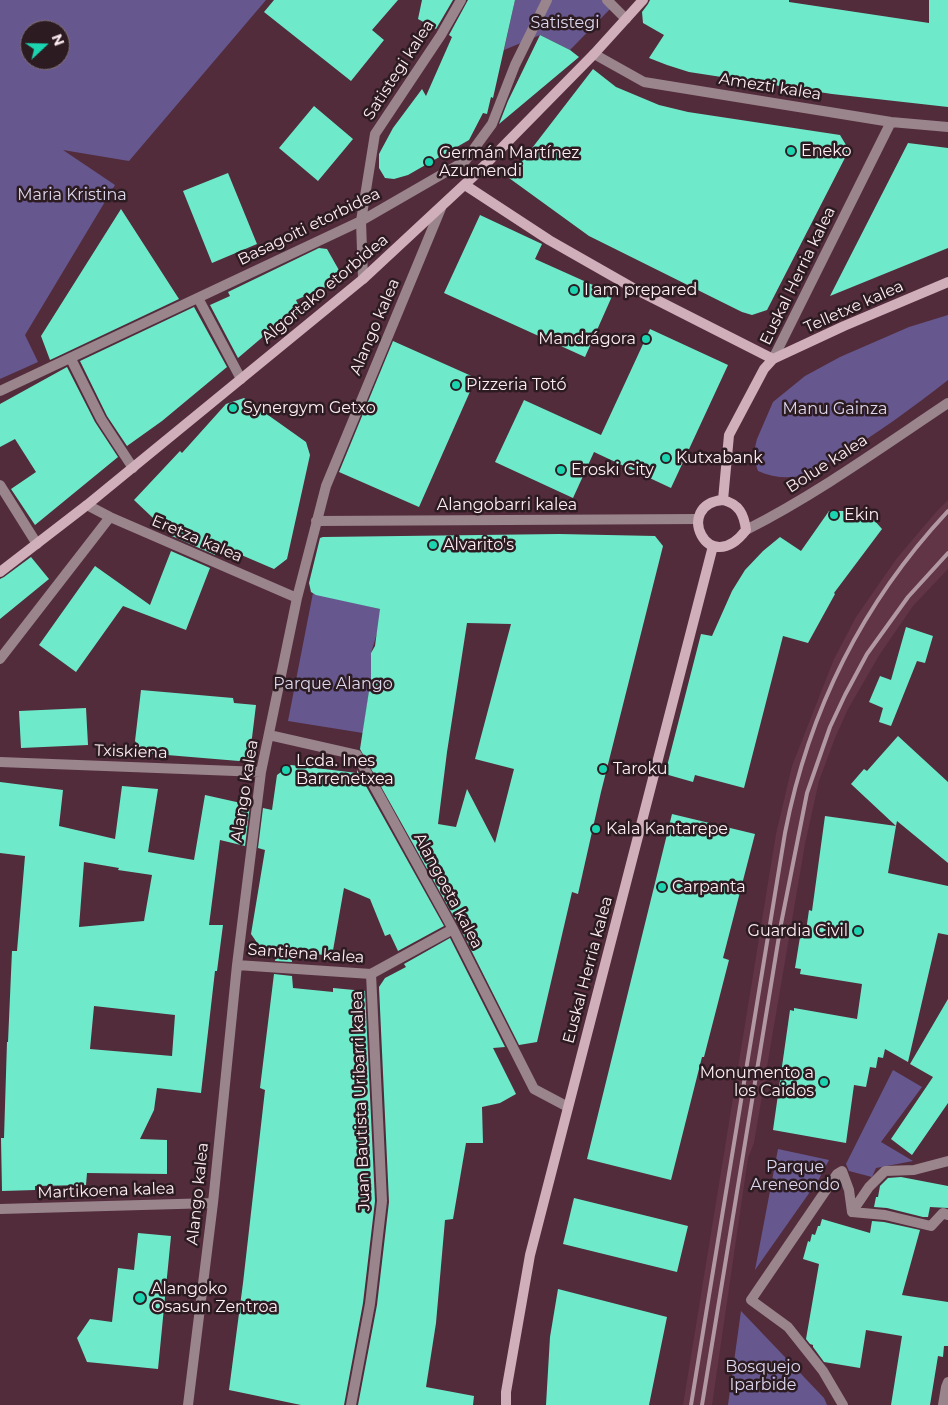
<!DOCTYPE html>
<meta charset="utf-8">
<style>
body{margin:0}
#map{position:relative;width:948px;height:1405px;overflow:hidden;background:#532c3c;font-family:Montserrat,sans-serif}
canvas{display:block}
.north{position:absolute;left:20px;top:20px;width:50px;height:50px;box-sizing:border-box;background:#2d1b22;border:1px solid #806f75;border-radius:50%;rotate:69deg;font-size:14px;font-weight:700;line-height:20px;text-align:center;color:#fdedf2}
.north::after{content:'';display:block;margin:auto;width:18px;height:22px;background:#1bd5b1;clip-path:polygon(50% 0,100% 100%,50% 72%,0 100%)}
</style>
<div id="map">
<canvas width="948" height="1405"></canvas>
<div class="north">N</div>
</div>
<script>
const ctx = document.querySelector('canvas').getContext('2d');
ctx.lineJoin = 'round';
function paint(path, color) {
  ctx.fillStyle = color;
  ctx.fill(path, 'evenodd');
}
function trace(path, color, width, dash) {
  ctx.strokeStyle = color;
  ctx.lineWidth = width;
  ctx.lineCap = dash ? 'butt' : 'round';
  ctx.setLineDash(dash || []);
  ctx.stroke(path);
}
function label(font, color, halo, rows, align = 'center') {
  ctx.font = font + ' Montserrat,sans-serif';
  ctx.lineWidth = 5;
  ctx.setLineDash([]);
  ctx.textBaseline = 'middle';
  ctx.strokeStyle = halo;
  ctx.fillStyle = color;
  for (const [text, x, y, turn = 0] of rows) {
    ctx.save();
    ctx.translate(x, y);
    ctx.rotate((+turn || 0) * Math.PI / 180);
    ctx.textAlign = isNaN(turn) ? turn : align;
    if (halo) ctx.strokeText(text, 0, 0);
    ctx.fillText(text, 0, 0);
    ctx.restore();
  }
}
const built = new Path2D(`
 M948 500V569L913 606 880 654 848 709 835 738 819 781 805 844 754 1143 748 1158 712 1405H683L776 834 792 766 834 659 856 617 897 558 937 511Z`);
const green = new Path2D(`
 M0 0H266L129 161 63 150 115 185 25 335 38 362 0 379ZM30 30H60V60H30Z
 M515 0H603L611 8 570 50 540 35 504 50Z
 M948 315V380C912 408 876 435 837 457 828 462 819 469 810 473 793 480 774 478 758 471L753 456 757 439 773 402 805 376 840 357 909 327Z
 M313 593 384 610 371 653V678L363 733 288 721Z
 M893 1070 922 1087 881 1142 913 1161 876 1168 872 1177 849 1171 846 1164Z
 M778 1149 829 1160 819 1179 755 1270Z
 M741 1311 824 1398 827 1405H728Z`);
const building = new Path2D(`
 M274 0H398L372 30 384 40 351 81 264 12Z
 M422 0H453L436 29 418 19Z
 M468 0H515L493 98 491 97 487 114 483 113 469 140 408 175 394 179 385 178 379 168V154L393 128 422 89 426 96 452 37 449 35Z
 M650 0H789V2L929 23V0H948V107L832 94 689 72 667 65 649 58 664 35 643 23 642 12 648 4Z
 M540 35 570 50 579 57 499 124 508 101Z
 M593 69 616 87 659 105 688 112 840 135 849 150 767 310 752 315 742 312 589 236 509 178Z
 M314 106 353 139 318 181 279 148Z
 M908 143 948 148V248L830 296Z
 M228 173 257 244 212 263 183 191Z
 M121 209 179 299 50 360 41 336Z
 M480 215 542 244 535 259 613 294 585 357 444 293Z
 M319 248 327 249 344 279 296 300 301 311 264 333 265 335 238 358 210 305 230 296 228 292Z
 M194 307 227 367 162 421 127 446 107 416 80 361Z
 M650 329 728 365 671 488 594 452 573 498 495 462 524 400 601 435Z
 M393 341 476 378 419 507 339 472Z
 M67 367 95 422 118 457 35 525 11 489 36 472 15 439 0 447V404Z
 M244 398 306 442 310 455 287 559 274 569 218 545 215 555 172 536 134 500 180 451 182 453 226 404Z
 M829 511H866L882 529 834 593 835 594 808 643 783 636 744 788 695 775 693 782 665 774 701 634 712 636 732 591 745 570 763 551 780 537 801 551Z
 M559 534 655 536 663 546 601 792 578 894 572 892 537 1042 519 1045 459 926 360 749 371 678V653L375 646 380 609 316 595 311 592 309 583 320 538 323 537ZM467 623 511 624 475 759 514 769 495 843 467 789 456 827 438 824 447 752Z
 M171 551 210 568 186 630 123 606 76 672 39 645 95 566 150 605Z
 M31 557 49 579 0 619V579L4 577Z
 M906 627 933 636 925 663 917 661 891 726 879 722 883 708 869 702 880 676 891 680Z
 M141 690 233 698 234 703 256 705 250 754 239 761 143 753 135 741Z
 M86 708 88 745 21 748 19 711Z
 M898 736 948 782V863L897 821 896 826 851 784 864 769 867 771Z
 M291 765 357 773V770L444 926 398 951 390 934 385 936 370 899 344 888 332 956 291 951 292 962 275 961 277 949 260 947 251 934 265 850 258 848 263 808 272 810 277 775Z
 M0 782 63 790 59 826 115 839 122 786 158 789 148 852 194 860 205 795 250 805 245 846 220 840 209 925H223L217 971H215L201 1093 157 1088 154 1110 140 1139 167 1140V1174L87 1173 86 1185 35 1186V1190L2 1191 1 1138H4L7 1042H8L12 951H17L25 856 0 853ZM84 862 119 868 118 870 152 875 144 921 79 927ZM94 1006 175 1015 172 1056 90 1049Z
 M672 814 755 834 723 958 729 960 704 1057H702L671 1180 587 1159Z
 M825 816 896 826 888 873 948 886V935L938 933 908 1062 885 1049 883 1058 878 1057 876 1068 870 1067 866 1087 854 1085 846 1143 773 1130 790 1010 794 1011V1008L857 1019 862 984 800 974 801 969 795 968 800 937 805 938 809 910 812 911Z
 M450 938 505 1047 493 1048 516 1094 500 1103 482 1107 483 1143H466L453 1219 445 1220 436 1323 426 1387 474 1396 473 1405H358L377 1305 389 1202 379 987 385 978 406 967 404 964Z
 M274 974 292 976 293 988 333 992V988L365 991 375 1201 363 1303 344 1405H301L229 1390 243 1283 265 1090 260 1088Z
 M948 999V1103L912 1155 891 1139 933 1077 910 1064Z
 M901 1177 948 1186V1208L930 1207 928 1217H923L887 1208 874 1207 876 1197H878L880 1186 888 1178Z
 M574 1198 688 1226 677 1272 563 1244Z
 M822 1219 870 1233 872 1221 884 1222 920 1230 902 1295 948 1302V1346H944L943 1357 938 1356 930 1405H891L902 1336 866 1330 860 1368 824 1362 813 1347V1345L810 1344 806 1339 819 1264 803 1259 808 1241 810 1242 812 1234 815 1235 818 1226H820Z
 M138 1233 171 1236 158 1369 87 1362 77 1338 90 1319 112 1322 118 1268 134 1270Z
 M558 1289 667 1317 649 1405H546L550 1337Z`);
const street = new Path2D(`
 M607 0 626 19
 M594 54 644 82 891 122 948 127
 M363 279 361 221 375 134 441 35 461 0
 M198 298 241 379
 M71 359 101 419 133 468
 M773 359 891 122
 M0 391 361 221 465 161 492 124 515 65 547 0
 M0 485 37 544
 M87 505 110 517 297 598
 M316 521 698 519
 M746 530C817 494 882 447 948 403
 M0 659 110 517
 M269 735 357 755 453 929 534 1089 568 1107
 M0 762 261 772
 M237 965 371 974 453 929
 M0 1209 213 1203
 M852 1212 869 1187 885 1171 914 1170 948 1161
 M852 1212 885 1215 931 1226 943 1213 948 1215
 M188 1405 213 1203 237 965 261 772 297 598 326 486 441 208
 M351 1405 370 1304 382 1201 371 974
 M843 1405 823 1371 788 1327 751 1300 837 1174 842 1171 849 1190 852 1212
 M943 1405 946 1387 948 1382`);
const secondary = new Path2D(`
 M465 185 549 240 635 289 773 359
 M723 500 729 435 764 369 773 359 844 326 948 282
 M723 500C739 504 744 514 746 530 708 580 673 504 723 500Z
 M0 572 87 505 363 279 477 173 594 54 643 0
 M506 1405V1392L530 1255 713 546`);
const rail = new Path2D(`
 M691 1405 785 833C809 709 862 603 948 511
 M702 1405 781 924 807 793 830 727 845 695 867 654 908 597 948 553`);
const markers = [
 [791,151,5,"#1bd5b1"],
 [429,162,5,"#1bd5b1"],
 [574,290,5,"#1bd5b1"],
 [646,339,5,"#1bd5b1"],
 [456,385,5,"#1bd5b1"],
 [233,408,5,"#1bd5b1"],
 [666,458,5,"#1bd5b1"],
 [561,470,5,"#1bd5b1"],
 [834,515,5,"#1bd5b1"],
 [433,545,5,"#1bd5b1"],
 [603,769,5,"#1bd5b1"],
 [286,770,5,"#1bd5b1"],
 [596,829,5,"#1bd5b1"],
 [662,887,5,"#1bd5b1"],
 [858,931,5,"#1bd5b1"],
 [824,1082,5,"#1bd5b1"],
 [140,1298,6,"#1bd5b1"]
];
const parkNames = [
 ["Satistegi",565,23],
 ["Maria Kristina",72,195],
 ["Manu Gainza",835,409],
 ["Parque Alango",333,684],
 ["Parque",795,1167],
 ["Areneondo",795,1185],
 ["Bosquejo",763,1367],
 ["Iparbide",763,1385]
];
const streetNames = [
 ["Satistegi kalea",399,70,-57],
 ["Amezti kalea",770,87,9],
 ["Basagoiti etorbidea",309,227,-26],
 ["Euskal Herria kalea",798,276,-64],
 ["Algortako etorbidea",325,289,-40],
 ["Telletxe kalea",854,307,-24],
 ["Alango kalea",375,327,-67],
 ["Bolue kalea",827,464,-33],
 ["Alangobarri kalea",507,505],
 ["Eretza kalea",197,539,23],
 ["Txiskiena",131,752,2],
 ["Alango kalea",245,791,-81],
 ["Alangoeta kalea",448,891,62],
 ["Santiena kalea",306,954,4],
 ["Euskal Herria kalea",588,970,-75],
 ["Juan Bautista Uribarri kalea",361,1101,-92],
 ["Martikoena kalea",106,1191,-2],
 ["Alango kalea",198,1194,-84]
];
const poiNames = [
 ["Eneko",801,151],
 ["Germán Martínez",439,153],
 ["Azumendi",439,171],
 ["I am prepared",584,290],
 ["Mandrágora",636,339,"right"],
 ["Pizzeria Totó",466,385],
 ["Synergym Getxo",243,408],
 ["Kutxabank",676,458],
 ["Eroski City",571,470],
 ["Ekin",844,515],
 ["Alvarito's",443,545],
 ["Lcda. Ines",296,761],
 ["Barrenetxea",296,779],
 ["Taroku",613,769],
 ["Kala Kantarepe",606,829],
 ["Carpanta",672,887],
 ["Guardia Civil",848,931,"right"],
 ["Monumento a",814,1073,"right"],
 ["los Caidos",814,1091,"right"],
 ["Alangoko",151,1289],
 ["Osasun Zentroa",151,1307]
];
paint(built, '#613446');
paint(green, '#66588f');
paint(building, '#6eeacb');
trace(street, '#9a858c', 10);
trace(secondary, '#d0aeba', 10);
trace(rail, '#b298a2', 4);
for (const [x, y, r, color] of markers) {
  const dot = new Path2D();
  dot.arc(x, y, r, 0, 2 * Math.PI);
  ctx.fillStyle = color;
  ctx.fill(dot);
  trace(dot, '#2d1b22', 2);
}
label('16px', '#dcd8ee', '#2d1b22', parkNames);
label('16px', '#fdedf2', '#2d1b22', streetNames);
label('16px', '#fdedf2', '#2d1b22', poiNames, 'left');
</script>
